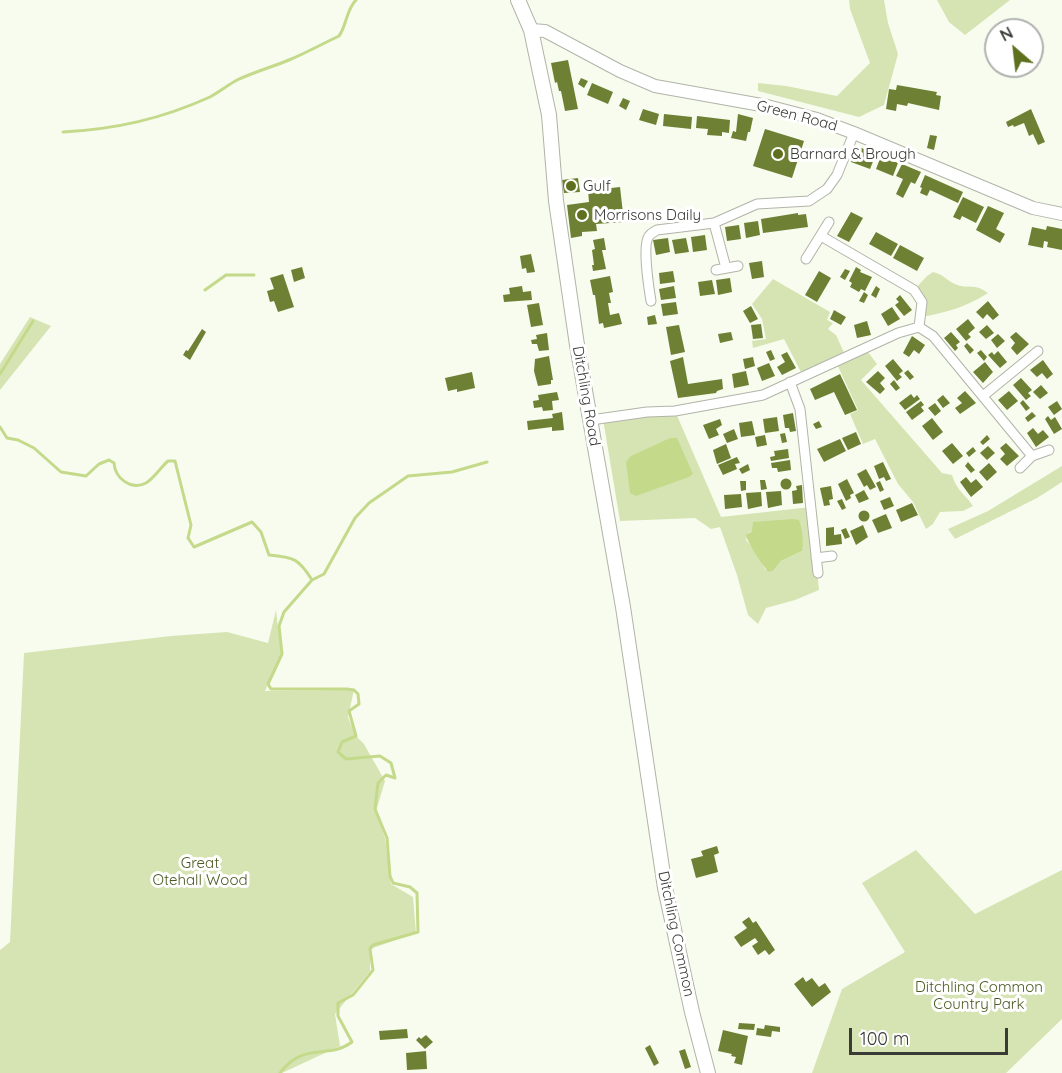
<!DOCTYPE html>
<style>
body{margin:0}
#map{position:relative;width:1062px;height:1073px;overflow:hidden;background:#f7fcef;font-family:Quicksand,sans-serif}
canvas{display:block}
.north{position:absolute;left:984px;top:18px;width:60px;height:60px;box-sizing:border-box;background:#fff;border:2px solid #b0b1af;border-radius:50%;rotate:332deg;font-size:16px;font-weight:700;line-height:24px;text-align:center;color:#3a3b37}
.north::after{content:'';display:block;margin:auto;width:21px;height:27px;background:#5e701d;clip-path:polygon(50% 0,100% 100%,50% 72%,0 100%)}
.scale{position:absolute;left:849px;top:1028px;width:159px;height:27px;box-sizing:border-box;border:3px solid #3a3b37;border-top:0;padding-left:8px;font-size:18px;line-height:21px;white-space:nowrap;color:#3a3b37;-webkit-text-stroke:4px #fff;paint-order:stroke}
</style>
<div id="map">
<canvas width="1062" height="1073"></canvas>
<div class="north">N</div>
<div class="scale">100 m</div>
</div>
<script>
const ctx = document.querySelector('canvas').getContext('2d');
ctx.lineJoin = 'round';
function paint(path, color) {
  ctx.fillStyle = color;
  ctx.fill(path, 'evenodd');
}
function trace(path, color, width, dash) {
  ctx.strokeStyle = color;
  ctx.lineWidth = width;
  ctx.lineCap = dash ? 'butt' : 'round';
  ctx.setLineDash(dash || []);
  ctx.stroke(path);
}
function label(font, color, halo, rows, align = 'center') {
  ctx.font = font + ' Quicksand,sans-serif';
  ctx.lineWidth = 6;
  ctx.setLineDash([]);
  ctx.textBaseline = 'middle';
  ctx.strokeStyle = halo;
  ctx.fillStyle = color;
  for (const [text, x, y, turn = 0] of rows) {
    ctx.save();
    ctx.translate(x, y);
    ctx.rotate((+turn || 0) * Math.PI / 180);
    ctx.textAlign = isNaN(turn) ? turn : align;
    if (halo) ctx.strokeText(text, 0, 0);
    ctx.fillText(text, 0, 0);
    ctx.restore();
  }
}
const green = new Path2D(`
 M849 0H884L888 23 898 54 884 105 859 117 758 91V83L786 86 837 96 870 63 850 9Z
 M937 0H1010L965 35 949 22Z
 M933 272C943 274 946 280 955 284 968 290 973 282 988 293 966 307 946 313 920 317L922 302 914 290 927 276Z
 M773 279 830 312 827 320 833 323 828 329 836 335 846 357 865 348 877 364 861 380 942 473 952 475C957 491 965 494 973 506L963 511 940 512 933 524 926 529 913 502 898 484 875 439 863 444 850 414 858 410 836 362 803 376 784 339 753 348 752 341 766 339 762 319 752 304Z
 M30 317 51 326 0 390V364Z
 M675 411 721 517 811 507 819 590 795 600 766 608 758 624 748 615 737 575 720 527 711 529 695 518 620 521 603 419ZM752 531 802 551 781 561 774 570 765 569 759 556 746 540 749 532Z
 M1062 466V482L1037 498 955 539 948 529 988 511Z
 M276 610 281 654 265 691 354 690 348 717 355 735 364 744 385 781 376 811 385 838 391 884 413 897 416 933 370 949V971L335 1014 340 1046 282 1073H0V950L10 942 24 653 171 636 227 632 268 643Z
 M916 850 975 914 1062 870V1019L1006 1073H812L842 989 905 952 862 883Z`);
const water = new Path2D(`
 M670 438H677L693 474 689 477 636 496 630 493 626 462 631 456Z
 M793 519 799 520C802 528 804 542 802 551L781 561 774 570 769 572C764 568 747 542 746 535L752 531 753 522Z`);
const stream = new Path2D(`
 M63 132C117 129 161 119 210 97 219 92 228 85 237 80 254 72 272 67 289 60 306 53 322 44 339 36 347 25 346 10 356 0
 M205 290 226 275H254
 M0 374 33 321
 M0 427 7 438 18 440 34 448 61 472 86 476 99 464 109 460 114 463C115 478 131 491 146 483 154 478 161 467 168 461H175L191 525 188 538 194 547 252 522 261 532 269 555C294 557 299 559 312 580
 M280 1073C304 1041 328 1060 352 1042L338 1016V1003L353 995 373 970 370 949 373 945 418 932 417 893 410 887 393 883 390 876 387 838 375 809 378 783 386 775 395 778 391 763 380 756 346 759 338 752 342 742 356 736 349 711 359 704 358 694 354 690 347 689H271L268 684 282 654 279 626 284 612 312 580 324 574 355 518 369 503 408 476 452 472 487 462`);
const building = new Path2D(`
 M568 60 578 109 565 111 561 91H559L557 82 555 83 551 63Z
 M581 78 588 81 584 88 578 84Z
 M592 83 613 92 608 104 587 95Z
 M897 85 937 92 936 95 941 96 939 110 908 103 907 106 897 104 896 111 886 109 889 89 896 90Z
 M623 98 630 101 626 110 619 106Z
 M643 109 659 114 656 125 639 120Z
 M1031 109 1045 142 1038 145 1033 134 1029 136 1024 123 1014 127 1013 125 1008 127 1006 122Z
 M664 114 692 117 691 129 663 126Z
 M738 114 753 118 750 132H748L746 141 731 138 733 131 736 132Z
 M697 116 730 120 729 133 722 132V136L707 135 708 129 696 128Z
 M765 129 804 141 792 178 753 166Z
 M930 135 937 136 934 150 927 148Z
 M857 146 876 154 870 169 851 162Z
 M881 156 898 163 893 176 876 169Z
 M902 164 921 172 915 184 911 182 903 198 896 194 903 179 896 176Z
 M925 175 963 192 958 203 930 190 927 196 920 193 922 188 920 187Z
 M578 178 580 192 564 193 562 180Z
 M593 181H602L603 189 620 187 624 222 596 224 597 231 582 232V236L571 238 567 205 589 202 588 190H594Z
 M963 197 984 207 976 223 962 216 960 220 953 217Z
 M988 206 1004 213 996 229 1005 234 1000 243 976 230Z
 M851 212 863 218 849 242 837 236Z
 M798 213V215L806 214 808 227 763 233 761 219Z
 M758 221 760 235 746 238 744 223Z
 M739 225 741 239 727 241 725 227Z
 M1047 226 1062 229V250L1047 247 1048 242 1044 241 1043 248 1028 245 1032 227 1046 230Z
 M876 232 898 244 891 256 869 244Z
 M705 235 707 250 693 252 691 237Z
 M604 238 606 250H602L606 269 593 271 592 265H594L592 250 595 249 593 240Z
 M668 238 670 252 656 255 653 240Z
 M686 238 689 252 675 254 672 240Z
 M900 245 924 258 917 271 893 258Z
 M531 254 535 272 527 273 526 268 522 269 520 256Z
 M762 261 764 277 752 279 749 263Z
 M302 267 305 278 294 282 291 270Z
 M856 267 861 270 860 272 872 277 865 291 861 289 859 292 850 287 852 283 849 281Z
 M845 269 850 271 845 280 840 277Z
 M673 271 675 282 660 284 659 273Z
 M819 271 831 278 817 302 805 295Z
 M283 274 294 307 278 312 274 301 270 302 267 291 274 289 270 278Z
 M610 276 613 292 609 293 611 303H608L610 315 619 313 622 324 604 328 603 323 599 324 595 295H593L590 280Z
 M730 278 732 292 718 295 716 280Z
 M712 280 715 294 700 296 698 282Z
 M522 286 523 292 531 291 532 300 504 302 503 295 510 294 509 288Z
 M674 286 676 298 661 300 659 289Z
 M876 286 880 289 876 298 871 295Z
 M864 292 868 295 864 303 859 301Z
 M900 295 912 310 904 316 895 305 899 302 896 299Z
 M988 301 999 315 993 320 987 314 983 319 976 312Z
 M676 302 678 314 663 316 661 304Z
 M539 303 543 325 531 327 527 305Z
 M751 306 758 319 750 323 743 311Z
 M892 307 900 319 888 326 881 314Z
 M834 310 846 317 841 325 830 319Z
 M655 315 657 324 648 325 647 317Z
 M968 319 975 328 968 334 971 337 966 341 956 329Z
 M867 321 871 335 857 338 854 325Z
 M761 324 763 338 753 339 751 325Z
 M679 325 685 352 671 355 666 327Z
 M987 325 994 333 986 339 979 332Z
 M202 329 206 332 190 360 183 355 186 350 188 351Z
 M731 332 733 340 720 343 718 334Z
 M951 332 960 342 956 345 958 348 955 351 944 338Z
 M1016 332 1029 344 1017 355 1011 348 1015 343 1010 337Z
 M547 333 549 350 539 351 537 344H532L531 340 537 339 536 335Z
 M998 334 1005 341 997 348 991 340Z
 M912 336 925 345 919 354 914 350 909 357 903 353Z
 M967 343 974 350 970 354 964 346Z
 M771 350 775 359 770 361 766 352Z
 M981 350 987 357 984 361 977 353Z
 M998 351 1007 362 1000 368 988 355 992 352 994 355Z
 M787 352 796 368 782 375 777 367 785 362 781 355Z
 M549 356 553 380H551V384L538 386 534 371 535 359Z
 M683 357 688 384 722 379 723 389 717 391 716 393 678 398 670 361Z
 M753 357 755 366 745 369 743 359Z
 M893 359 903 371 899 374 902 377 897 381 885 366Z
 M1043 360 1053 374 1047 379 1042 373 1037 377 1030 370Z
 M985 362 993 372 983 383 973 372Z
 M769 363 775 376 762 381 757 368Z
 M908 370 914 377 910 380 904 373Z
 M746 371 749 385 734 388 732 374Z
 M878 371 885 378 880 383 885 389 880 394 866 382Z
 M472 372 475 388 457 392V389L448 391 445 378Z
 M840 374 857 410 845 415 834 392 815 400 810 389Z
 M1021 378 1032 390 1028 393 1031 396 1026 400 1013 385Z
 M894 380 900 388 896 391 890 384Z
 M1041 385 1048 393 1040 399 1033 392Z
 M965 391 976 403 960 414 955 408 962 403 957 398Z
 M1009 391 1018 401 1007 410 998 400Z
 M557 392 559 400 552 401 553 410 543 411 542 407 534 408 533 401 539 400 538 395Z
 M911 394 914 398 917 395 920 399 905 410 899 403Z
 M943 395 950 403 943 408 937 400Z
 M1023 400 1030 408 1026 411 1020 403Z
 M921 401 924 405 921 407 924 411 912 420 906 412Z
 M1057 401 1062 409 1054 415 1048 407Z
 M935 403 941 411 935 416 928 408Z
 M562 412 564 430 552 431V427L528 430 527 421 553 418 552 414Z
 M1032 412 1036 416 1028 422 1025 418Z
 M793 413 796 431 790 432 789 428H785L783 415Z
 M1048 416 1051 420 1055 417 1062 429 1054 434 1045 419Z
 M777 417 779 431 765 433 763 419Z
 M932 418 943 432 933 440 922 426Z
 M720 419 722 425 716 429 719 435 709 439 703 425Z
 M752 421 755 435 741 437 739 423Z
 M819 421 822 427 816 429 813 424Z
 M1033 428 1038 434 1043 430 1049 437 1036 447 1027 433Z
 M734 429 738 439 727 443 723 434Z
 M856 432 861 444 848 450 842 438Z
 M785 433 787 442 782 443 780 434Z
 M765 435 767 445 757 447 755 437Z
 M987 435 990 439 983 445 980 442Z
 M840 439 846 451 824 462 817 449Z
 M952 443 963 456 953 464 942 451Z
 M1006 443 1019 456 1007 466 1000 459 1005 454 1000 448Z
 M726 444 731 458 717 464 713 450Z
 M988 446 995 453 987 460 980 453Z
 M973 447 976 451 969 457 966 453Z
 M788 449 789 458 771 461 770 457 775 456 774 451Z
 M737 457 740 463 735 464 737 469 723 475 718 465Z
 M790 460 791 470 778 472 777 468H772L771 463Z
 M883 462 891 479 886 481 884 477 879 479 874 466Z
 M968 462 975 470 971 473 965 466Z
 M989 463 997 472 987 481 979 472Z
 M748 464 750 470 742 474 739 469Z
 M866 469 876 487 870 490 867 485 864 487 857 474Z
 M966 477 971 483 976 479 983 487 971 497 960 482Z
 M780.5 484a5.5 5.5 0 1 1 11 0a5.5 5.5 0 1 1-11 0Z
 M847 479 854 493 850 495 851 498 846 501 838 484Z
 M760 480H765L767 489 761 490Z
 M740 481H746V490L741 491Z
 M880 481 884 490 880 492 876 483Z
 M802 485 803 503 793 504 792 491 797 490 796 486Z
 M831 486 833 499 829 500 830 505 824 506 820 488Z
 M864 490 869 499 859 503 855 495Z
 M781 491 782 505 768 508 766 492Z
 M761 492 762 506 748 509 746 493Z
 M741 494 742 507 725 509 724 495Z
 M890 497 894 506 884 510 880 501Z
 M842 499 846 508 842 510 837 501Z
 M912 503 918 515 901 522 896 510Z
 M858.5 516a5.5 5.5 0 1 1 11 0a5.5 5.5 0 1 1-11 0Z
 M886 514 892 528 878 533 872 520Z
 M863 525 868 537 856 545 850 531Z
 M834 527V535L841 534 842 544 826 546V528Z
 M846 528 850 537 845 539 841 530Z
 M717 846 719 853 714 855 718 872 696 878 691 859 703 856 701 851Z
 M749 917 753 923 756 921 775 950 769 955 765 950 758 955 752 946 758 942 755 938 741 947 734 937 747 928 742 922Z
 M803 977 806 982 812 978 819 987 825 983 831 992 812 1007 794 984Z
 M739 1023 755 1024 754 1030 738 1029Z
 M765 1025 780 1027V1032L772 1031 771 1037 756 1035 757 1028 764 1029Z
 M407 1029 408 1038 380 1040 379 1031Z
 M723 1030 748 1036 742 1065 734 1063 736 1057 731 1056 732 1054 718 1051Z
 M426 1035 433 1042 425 1049 416 1040 419 1037 421 1039Z
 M650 1045 659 1063 654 1066 645 1048Z
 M685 1049 691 1067 685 1069 679 1051Z
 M426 1051 427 1069 407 1070 406 1053Z`);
const minor = new Path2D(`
 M714 223 726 268
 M821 236 914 290 922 302 919 327 933 336 1032 456
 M806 259 829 222
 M716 270 738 266
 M651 301C649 289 642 244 649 236 651 233 654 232 657 230L714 223 757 204 809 201 827 189 837 175 854 133
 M790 382 800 409 818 573
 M983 396 1038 351
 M591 420 647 412 675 411 763 395 898 333 919 327
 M1020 468 1032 456 1049 450
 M816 558 832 556`);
const tertiary = new Path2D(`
 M531 30 545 31 620 71 655 86 767 106 817 119 854 133 1033 208 1062 214`);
const secondary = new Path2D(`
 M518 0 531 30 549 115 556 201 577 345 623 607 665 888 692 1012 708 1073`);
const markers = [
 [778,154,6,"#5e701d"],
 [571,186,6,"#5e701d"],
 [582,215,6,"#5e701d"]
];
const streetNames = [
 ["Green Road",797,116,15],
 ["Ditchling Road",586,396,80],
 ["Ditchling Common",676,934,78]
];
const poiNames = [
 ["Barnard & Brough",790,154],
 ["Gulf",583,186],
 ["Morrisons Daily",594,215]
];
const parkNames = [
 ["Great",200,863],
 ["Otehall Wood",200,880],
 ["Ditchling Common",979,987],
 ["Country Park",979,1004]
];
paint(green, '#d6e4b3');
paint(water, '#c4da8a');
trace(stream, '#c4da8a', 3);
paint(building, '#6e8033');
trace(minor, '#b1b4a8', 11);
trace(tertiary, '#b1b4a8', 14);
trace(secondary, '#b1b4a8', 16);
trace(minor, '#fff', 9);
trace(tertiary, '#fff', 12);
trace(secondary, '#fff', 14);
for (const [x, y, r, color] of markers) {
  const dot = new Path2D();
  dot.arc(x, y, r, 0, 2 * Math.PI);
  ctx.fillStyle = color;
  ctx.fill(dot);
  trace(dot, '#fff', 2);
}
label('15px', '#3a3b37', '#fff', streetNames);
label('15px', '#3a3b37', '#fff', poiNames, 'left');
label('15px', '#4c5921', '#fff', parkNames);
</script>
